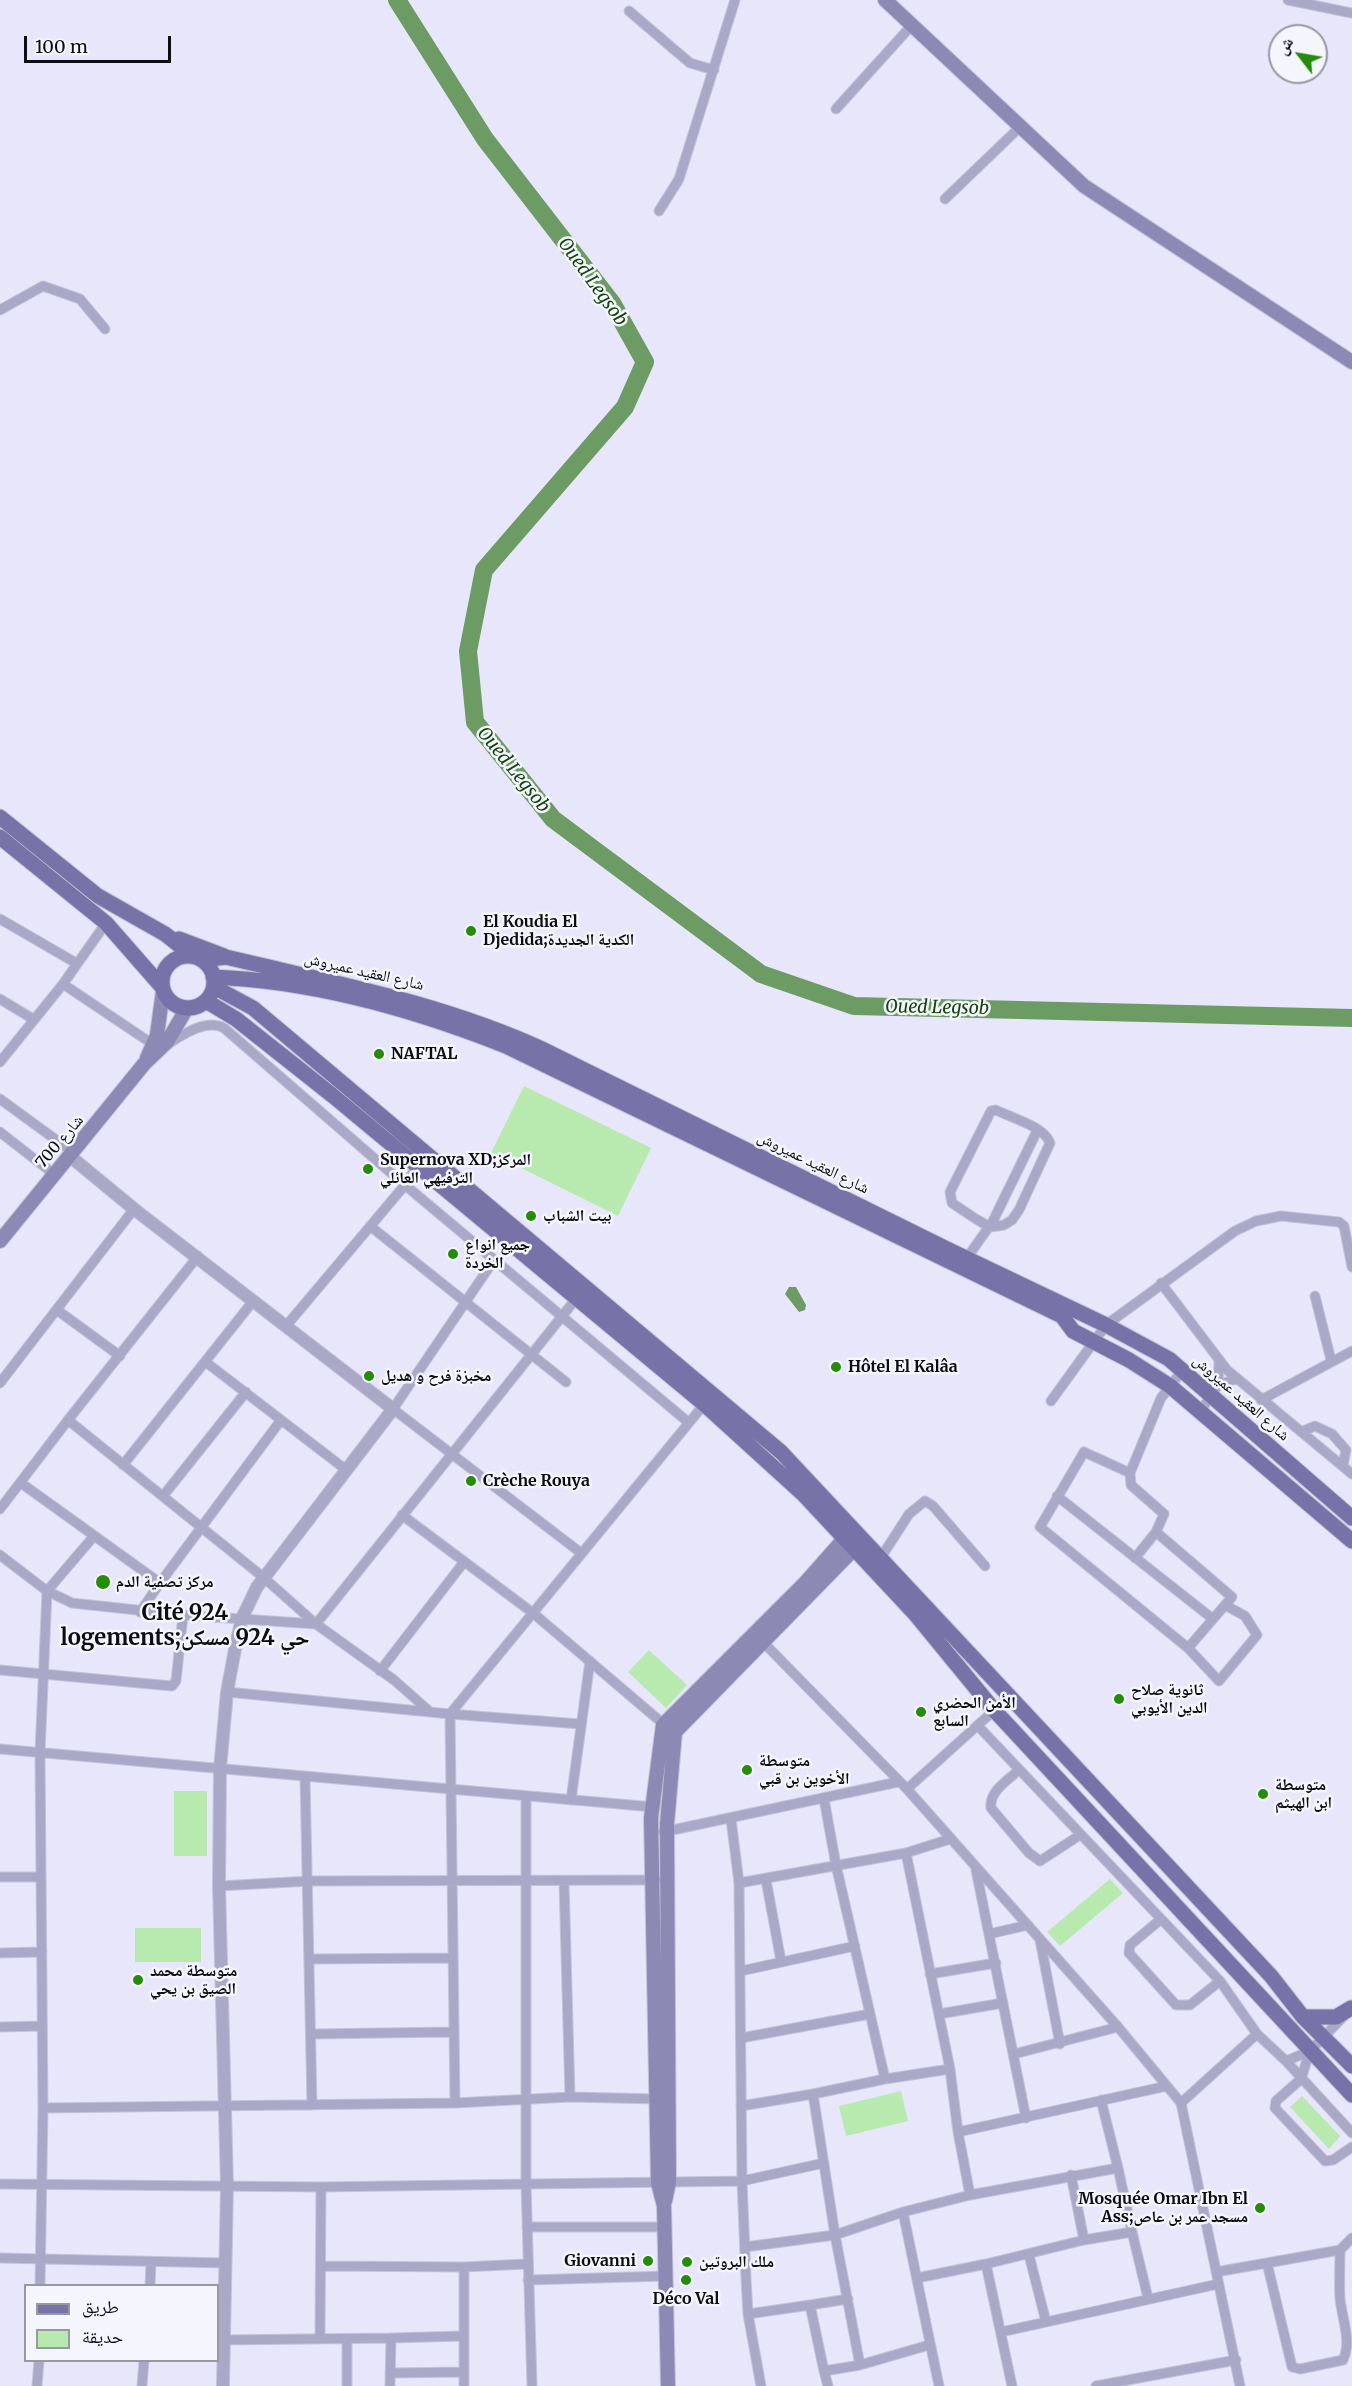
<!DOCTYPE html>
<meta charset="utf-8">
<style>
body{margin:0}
#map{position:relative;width:1352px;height:2386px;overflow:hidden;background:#e7e6fb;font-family:Merriweather,"Noto Naskh Arabic",serif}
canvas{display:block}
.legend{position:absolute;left:24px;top:2284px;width:195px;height:78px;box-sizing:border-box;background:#f5f5fd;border:2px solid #98989f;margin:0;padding:8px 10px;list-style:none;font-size:18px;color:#0c0c13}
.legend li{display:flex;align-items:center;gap:12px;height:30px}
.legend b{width:30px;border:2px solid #98989f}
.north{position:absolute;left:1268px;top:24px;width:60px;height:60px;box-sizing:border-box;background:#f5f5fd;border:2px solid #98989f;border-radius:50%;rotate:301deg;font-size:16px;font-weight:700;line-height:24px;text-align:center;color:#0c0c13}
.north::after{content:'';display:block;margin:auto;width:21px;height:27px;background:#248c06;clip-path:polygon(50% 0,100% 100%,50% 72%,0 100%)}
.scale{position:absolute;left:24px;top:36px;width:147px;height:27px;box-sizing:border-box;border:3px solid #0c0c13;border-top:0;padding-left:8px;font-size:18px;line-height:21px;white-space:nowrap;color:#0c0c13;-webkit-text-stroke:4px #f5f5fd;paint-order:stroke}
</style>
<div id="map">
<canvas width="1352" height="2386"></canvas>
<ul class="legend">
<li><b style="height:8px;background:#7772a7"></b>طريق</li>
<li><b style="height:16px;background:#b8eaaf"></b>حديقة</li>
</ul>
<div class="north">ش</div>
<div class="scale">100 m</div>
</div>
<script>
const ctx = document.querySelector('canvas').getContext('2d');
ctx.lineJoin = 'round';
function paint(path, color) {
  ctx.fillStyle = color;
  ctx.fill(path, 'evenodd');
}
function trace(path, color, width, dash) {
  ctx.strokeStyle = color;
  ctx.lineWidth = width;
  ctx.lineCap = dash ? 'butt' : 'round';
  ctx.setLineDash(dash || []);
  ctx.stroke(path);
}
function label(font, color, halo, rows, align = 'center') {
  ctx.font = font + ' Merriweather,"Noto Naskh Arabic",serif';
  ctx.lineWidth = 5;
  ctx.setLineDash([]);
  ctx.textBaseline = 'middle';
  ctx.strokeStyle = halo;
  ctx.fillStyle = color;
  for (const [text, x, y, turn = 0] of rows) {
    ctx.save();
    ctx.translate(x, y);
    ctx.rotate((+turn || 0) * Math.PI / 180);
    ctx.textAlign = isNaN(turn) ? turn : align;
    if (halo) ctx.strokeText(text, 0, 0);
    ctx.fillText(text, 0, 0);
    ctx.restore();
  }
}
const green = new Path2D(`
 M524 1086 651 1148 618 1216 491 1153Z
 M649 1650 687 1685 666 1708 628 1672Z
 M174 1791H207V1856H174Z
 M1110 1879 1123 1893 1060 1946 1047 1932Z
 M135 1928H201V1962H135Z
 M901 2091 908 2121 846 2136 839 2106Z
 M1302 2096 1340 2136 1329 2149 1290 2107Z`);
const water = new Path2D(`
 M789 1287H796L806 1305 805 1310 799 1312 785 1294Z`);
const river = new Path2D(`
 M397 0 485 139 612 303 645 362 625 407 484 570 468 651 475 722 553 819 761 974 854 1006 1352 1018`);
const minor = new Path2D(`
 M1288 0 1352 13
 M629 11 690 63 714 70
 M836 109 912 25
 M945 199 1021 126
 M659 211 679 179 735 0
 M0 310 43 286 80 299 105 329
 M0 919 76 963
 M63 984 160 1049C177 1039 204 1017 224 1028L405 1185 688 1422
 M0 999 33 1019
 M0 1062 63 984 106 923
 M0 1099 74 1153
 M996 1110C1011 1118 1044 1126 1050 1143L1019 1210 1012 1220 1004 1225 990 1227 976 1219 952 1203 950 1192 991 1111Z
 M0 1132 55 1175
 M370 1226 566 1382
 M494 1260 393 1409 581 1553
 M964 1262 993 1221 1037 1131
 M1161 1283 1227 1370 1352 1474
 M1315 1296 1331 1360
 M57 1310 120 1356
 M286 1326 405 1185 417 1166
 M207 1363 345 1469
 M0 1383 134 1209
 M1218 1385 1219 1362
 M1261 1400 1352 1351
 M1051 1401 1106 1325 1235 1231 1256 1221 1281 1216 1339 1222 1344 1226 1352 1267
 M1200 1412 1218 1385 1236 1379
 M68 1420 198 1256
 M1301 1432 1315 1426 1332 1434 1346 1450 1343 1465
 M123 1465 254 1300
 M1130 1473 1161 1398 1182 1371
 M21 1483 160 1583 140 1612
 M163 1496 246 1392
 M1057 1496 1213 1619
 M0 1509 68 1420 263 1577 316 1624 394 1680 428 1710
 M402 1515 533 1613 667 1727
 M1156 1532 1232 1597 1188 1648
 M0 1555 47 1591 72 1603 183 1615 316 1624 579 1295
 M1135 1558 1156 1532 1164 1514 1131 1485 1130 1473 1084 1452 1040 1527 1188 1648 1219 1681 1257 1635 1245 1616 1225 1605
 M878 1562 909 1514 925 1501 933 1506 985 1566
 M160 1583 281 1420
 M760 1639 907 1789 1118 2027 1181 2103 1240 2386
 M0 1670 172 1686 176 1681 183 1615
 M380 1671 464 1562
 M227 1692 450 1714 455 2103
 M450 1714 706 1402
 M450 1714 580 1724
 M979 1727 1220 1981 1257 2034 1286 2061 1352 2133
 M0 1749 653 1807
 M1019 1770C1008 1780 989 1791 991 1808L1029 1853 1040 1861 1080 1835
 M305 1777 312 2105
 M907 1789 1010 1696
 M526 1798V2184L532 2386
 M824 1799 836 1865 885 2079 813 2094 835 2235 860 2365
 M571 1800 590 1661
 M731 1819 739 1883 742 2181 746 2278 748 2314 761 2386
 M663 1832 898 1782
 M906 1853 950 1839
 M976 1870 1026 2118
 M0 1877H41
 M766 1880 781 1961
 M564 1881 570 2097
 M739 1883 906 1853 950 2069 958 2132 1167 2086
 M219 1886 310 1881 656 1880
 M1160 1920 1130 1945 1129 1953 1176 2005H1190L1220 1981
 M989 1934 1028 1925
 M1040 1940 1060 2044
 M0 1953 42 1952
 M310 1959 452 1958
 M741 1971 855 1946
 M930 1974 996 1963
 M939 2014 1003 2003
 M0 2027 42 2026
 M312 2034 452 2032
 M741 2038 870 2014
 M1310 2051 1301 2079 1276 2101 1275 2108 1325 2161 1333 2160 1352 2147
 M1014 2054 1118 2027
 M1286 2061 1310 2051 1345 2015
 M885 2079 950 2069
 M1181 2103 1257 2034
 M741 2106 813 2094
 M43 2108 455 2103 570 2097 660 2099
 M958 2132 970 2195
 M1071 2175 1084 2240
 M0 2184 321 2187 742 2181 824 2163
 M527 2227H664
 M1132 2232 1148 2298
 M745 2247 835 2235 903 2212
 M1029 2255 1046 2322
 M0 2258 225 2263
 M1267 2263 1292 2367 1300 2369 1343 2360C1352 2342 1342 2318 1340 2299 1339 2283 1340 2266 1340 2250
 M321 2266 464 2267V2386
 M464 2267 527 2264
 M1216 2272 1340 2250 1352 2238
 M917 2278 986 2264
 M528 2280 666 2276
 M40 2286 43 2108 40 1753 47 1591 94 1536
 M150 2286 151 2263
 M748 2314 810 2305
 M1001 2332 1218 2284
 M391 2338 463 2336
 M320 2339 321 2187
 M347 2339V2386
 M223 2340 391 2338 390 2386
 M824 2371 810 2305 848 2299
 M390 2373 464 2372
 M37 2386 39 2360
 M142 2386 144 2360
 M828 2386 824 2371 860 2365 929 2345
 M939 2386 903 2212 970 2195 1118 2168 1101 2100
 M1012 2386 986 2264 1084 2240 1132 2232 1118 2168
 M1096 2386 1236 2360`);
const tertiary = new Path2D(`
 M71 1157 134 1209 393 1409 257 1587 242 1618 236 1644 227 1692 220 1769 219 1886 227 2186 223 2386`);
const secondary = new Path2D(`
 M885 0 1084 186 1352 362
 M147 1058 157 1035 163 991
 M0 1241 144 1064 167 1042 187 1008
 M665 2201 669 2182 667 1824 675 1732 854 1549
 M668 2386 664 2206 658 2183 651 1818 663 1725 805 1583 844 1539`);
const primary = new Path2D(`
 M0 817 98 896 165 934 193 956
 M0 837 106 923 162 987
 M179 939 224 956
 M162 982a26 26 0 1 1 52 0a26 26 0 1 1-52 0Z
 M202 960 226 957C334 983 441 1003 542 1049L951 1251 1106 1325 1169 1359 1352 1518
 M213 977C314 981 413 1009 506 1046L1062 1316 1073 1331 1129 1360 1170 1386 1352 1541
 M214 987 253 1008 781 1452 1271 1976 1303 2017 1352 2066
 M206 1001 236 1019 332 1095 704 1404 803 1494 916 1615 994 1710 1352 2095
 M1303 2017H1336L1351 2008`);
const markers = [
 [471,931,6,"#248c06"],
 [379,1054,6,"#248c06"],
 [368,1169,6,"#248c06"],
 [531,1216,6,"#248c06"],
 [453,1254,6,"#248c06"],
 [836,1367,6,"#248c06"],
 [369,1376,6,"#248c06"],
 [471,1481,6,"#248c06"],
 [103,1582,8,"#248c06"],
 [1119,1699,6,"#248c06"],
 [921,1712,6,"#248c06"],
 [747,1770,6,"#248c06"],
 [1263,1794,6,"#248c06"],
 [138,1980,6,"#248c06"],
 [1260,2208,6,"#248c06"],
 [648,2261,6,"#248c06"],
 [687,2262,6,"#248c06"],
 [686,2280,6,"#248c06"]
];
const poiNames = [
 ["El Koudia El",483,922],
 ["Djedida;الكدية الجديدة",483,940],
 ["NAFTAL",391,1054],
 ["Supernova XD;المركز",380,1160],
 ["الترفيهي العائلي",380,1178],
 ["بيت الشباب",543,1216],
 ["جميع انواع",465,1245],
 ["الخردة",465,1263],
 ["Hôtel El Kalâa",848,1367],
 ["مخبزة فرح و هديل",381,1376],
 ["Crèche Rouya",483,1481],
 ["مركز تصفية الدم",116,1582],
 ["ثانوية صلاح",1131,1690],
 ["الدين الأيوبي",1131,1708],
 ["الأمن الحضري",933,1703],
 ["السابع",933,1721],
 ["متوسطة",759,1761],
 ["الأخوين بن قبي",759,1779],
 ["متوسطة",1275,1785],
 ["ابن الهيثم",1275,1803],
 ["متوسطة محمد",150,1971],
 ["الصيق بن يحي",150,1989],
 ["Mosquée Omar Ibn El",1248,2199,"right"],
 ["Ass;مسجد عمر بن عاص",1248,2217,"right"],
 ["Giovanni",636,2261,"right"],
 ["ملك البروتين",699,2262],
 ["Déco Val",686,2299,"center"]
];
const streetNames = [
 ["شارع العقيد عميروش",364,972,13],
 ["شارع 700",60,1142,-50],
 ["شارع العقيد عميروش",813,1163,26],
 ["شارع العقيد عميروش",1241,1398,41]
];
const waterNames = [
 ["Oued Legsob",592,282,54],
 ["Oued Legsob",513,770,51],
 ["Oued Legsob",937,1008,1]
];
const districtNames = [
 ["Cité 924",185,1614],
 ["logements;حي 924 مسكن",185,1639]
];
paint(green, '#b8eaaf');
paint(water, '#6c9c64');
trace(river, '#6c9c64', 18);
trace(minor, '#c4c3d6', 11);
trace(tertiary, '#c4c3d6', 14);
trace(secondary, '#c4c3d6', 16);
trace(primary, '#c4c3d6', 17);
trace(minor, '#aaa8c7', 9);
trace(tertiary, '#aaa8c7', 12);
trace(secondary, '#8c89b5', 14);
trace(primary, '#7772a7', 15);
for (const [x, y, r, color] of markers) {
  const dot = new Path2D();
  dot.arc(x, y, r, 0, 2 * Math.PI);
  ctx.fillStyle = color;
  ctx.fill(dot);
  trace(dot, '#f5f5fd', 2);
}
label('bold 16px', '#0c0c13', '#f5f5fd', poiNames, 'left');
label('16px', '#0c0c13', '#f5f5fd', streetNames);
label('italic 18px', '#134409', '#f5f5fd', waterNames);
label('bold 22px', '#0c0c13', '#f5f5fd', districtNames);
</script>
